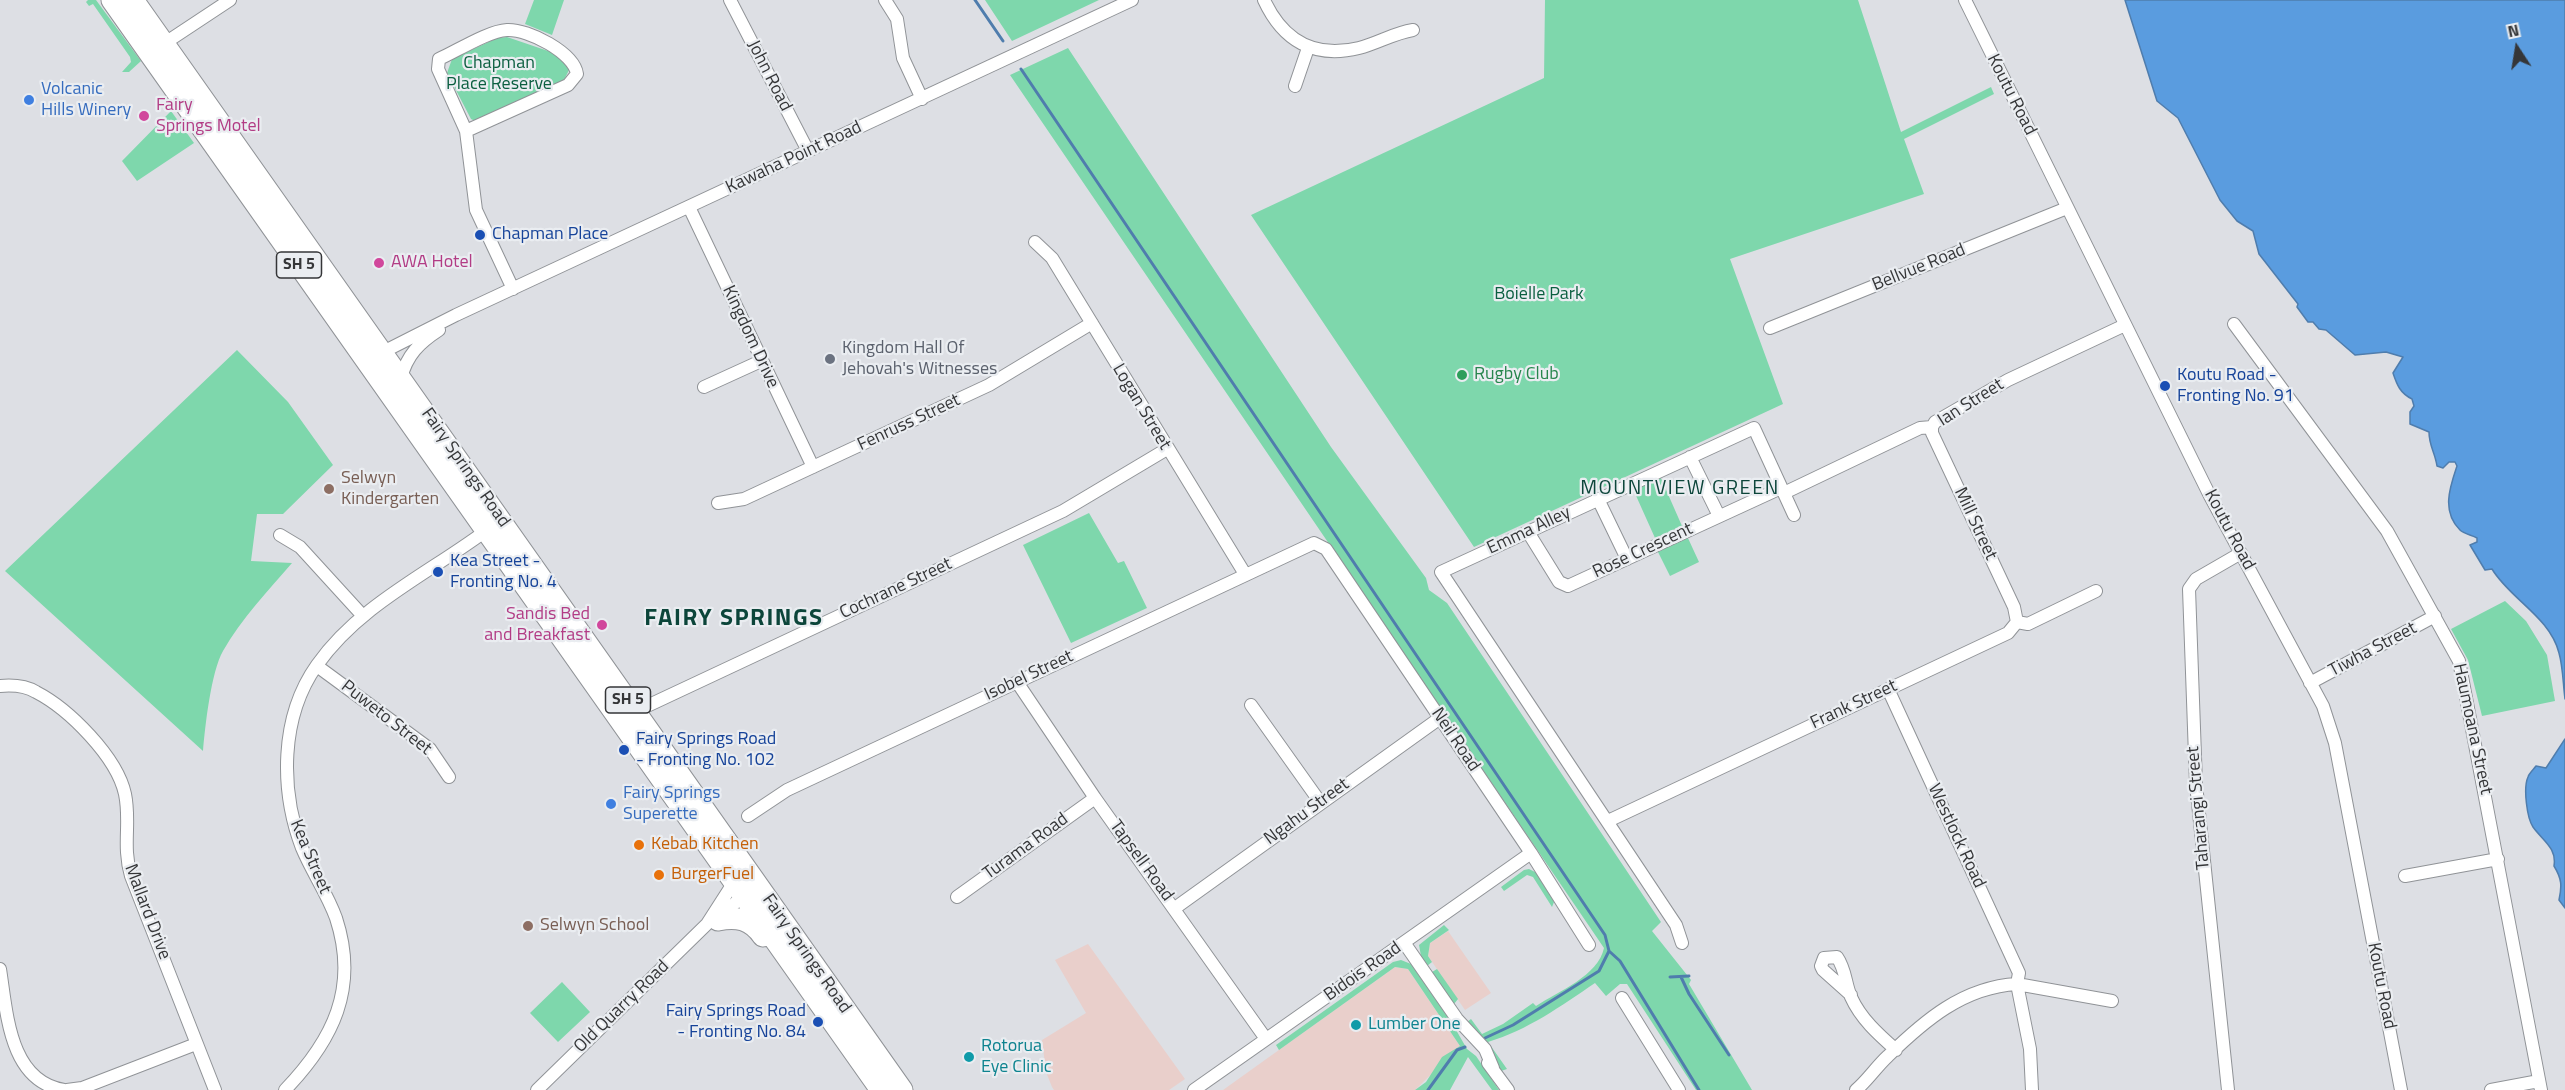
<!DOCTYPE html>
<style>
body{margin:0}
#map{position:relative;width:2565px;height:1090px;overflow:hidden;background:#dddfe4;font-family:"Titillium Web",sans-serif}
canvas{display:block}
.north{position:absolute;left:2487px;top:18px;width:60px;height:60px;-webkit-text-stroke:4px #eaedf1;paint-order:stroke;rotate:348deg;font-size:16px;font-weight:700;line-height:24px;text-align:center;color:#353638}
.north::after{content:'';display:block;margin:auto;width:21px;height:27px;background:#353638;clip-path:polygon(50% 0,100% 100%,50% 72%,0 100%)}
</style>
<div id="map">
<canvas width="2565" height="1090"></canvas>
<div class="north">N</div>
</div>
<script>
const ctx = document.querySelector('canvas').getContext('2d');
ctx.lineJoin = 'round';
function paint(path, color) {
  ctx.fillStyle = color;
  ctx.fill(path, 'evenodd');
}
function trace(path, color, width, dash) {
  ctx.strokeStyle = color;
  ctx.lineWidth = width;
  ctx.lineCap = dash ? 'butt' : 'round';
  ctx.setLineDash(dash || []);
  ctx.stroke(path);
}
function label(font, color, halo, rows, align = 'center') {
  ctx.font = font + ' "Titillium Web",sans-serif';
  ctx.lineWidth = 4.5;
  ctx.setLineDash([]);
  ctx.textBaseline = 'middle';
  ctx.strokeStyle = halo;
  ctx.fillStyle = color;
  for (const [text, x, y, turn = 0] of rows) {
    ctx.save();
    ctx.translate(x, y);
    ctx.rotate((+turn || 0) * Math.PI / 180);
    ctx.textAlign = isNaN(turn) ? turn : align;
    if (halo) ctx.strokeText(text, 0, 0);
    ctx.fillText(text, 0, 0);
    ctx.restore();
  }
}
const industrial = new Path2D(`
 M1448 931 1491 993 1465 1010 1428 956 1430 943Z
 M1088 944 1185 1079 1169 1090H1054L1052 1087 1046 1072 1042 1040 1086 1013 1055 960Z
 M1395 967 1408 969 1460 1046 1415 1090H1223Z`);
const green = new Path2D(`
 M88 0H96L141 61 129 72H122L131 62 130 57 93 4 89 6 86 2Z
 M534 0H564L552 35 525 24Z
 M985 0H1099L1012 41Z
 M1545 0H1858L1901 132 1991 87 1994 94 1904 139 1924 194 1730 259 1783 404 1474 547 1251 215 1544 78Z
 M507 37 557 54 568 64 569 70 563 82 475 121 471 119 447 73 452 59 497 38Z
 M1068 48 1331 447 1426 578 1429 590 1447 603 1661 922 1652 931 1691 980 1689 984 1752 1090H1696L1627 984H1620L1606 996 1595 983C1561 1006 1528 1030 1488 1042L1507 1069 1501 1071 1467 1022 1471 1019 1482 1034 1503 1024 1533 1003 1536 1006C1559 991 1598 976 1604 948L1010 75Z
 M171 111 194 143 137 181 122 161Z
 M237 350 288 402 333 465 283 514H257L251 561 292 563C268 591 241 619 223 651 211 672 205 727 203 751L5 571Z
 M1660 476 1682 526 1655 538 1633 489Z
 M1089 513 1118 563 1124 561 1147 608 1071 643 1023 545Z
 M1687 536 1699 562 1670 576 1657 550Z
 M2505 601 2526 621 2547 655 2555 701 2482 716 2468 660 2451 629Z
 M1529 869 1537 873 1554 902 1552 907 1533 877 1527 875 1504 891 1501 887 1524 870Z
 M1444 925 1449 930 1430 943 1428 956 1432 962 1427 966 1421 956 1419 945Z
 M1401 960 1411 964 1452 1023 1467 1049 1476 1056 1499 1090H1492L1468 1057 1450 1090H1415L1426 1082 1442 1057 1460 1046 1408 969 1395 967 1279 1050 1276 1045 1393 962Z
 M1437 969 1458 999 1454 1004 1432 972Z
 M562 982 590 1012 558 1042 530 1013Z`);
const water = new Path2D(`
 M2125 0H2565V699C2563 684 2563 667 2559 653 2550 617 2510 599 2492 569L2485 570 2470 545 2477 542V538C2472 535 2464 534 2460 530 2441 511 2450 487 2457 466L2455 462H2449L2443 468 2437 466C2435 452 2429 446 2429 432L2410 424V412L2414 406 2412 399C2400 393 2397 385 2393 373L2403 357 2386 352 2355 355 2326 330 2319 329 2313 322H2308L2297 307 2298 304 2259 254 2253 231 2237 221 2220 200 2178 118 2157 101Z
 M2565 739V908L2559 900C2562 886 2562 879 2554 866 2557 848 2543 841 2533 827 2527 818 2523 788 2528 777 2529 773 2534 769 2536 766L2546 768Z`);
const stream = new Path2D(`
 M975 0 1003 41
 M1021 69 1605 935 1609 951 1599 971 1513 1025 1485 1038
 M1609 951 1620 961 1699 1090
 M1670 977 1689 976
 M1681 977 1689 994 1729 1055
 M1428 1090 1457 1050 1465 1047`);
const street = new Path2D(`
 M730 0 808 151
 M885 0 897 19 903 58 922 99
 M1264 0C1283 41 1314 59 1359 48 1378 43 1394 33 1413 30
 M1965 0 2210 496 2323 706 2335 743 2401 1090
 M165 43 230 0
 M1295 86 1308 48
 M466 131 568 85 577 74C574 53 529 29 507 30 488 31 457 51 439 59L438 69 466 131 476 210 513 289
 M689 207 813 467
 M1035 242 1052 258 1245 574
 M2234 324 2387 531 2459 661 2541 1090
 M1770 328 2067 208
 M379 354 456 315 1132 0
 M401 378C407 355 419 343 439 330
 M704 387 761 361
 M1932 427V433L2014 607 2017 622
 M1690 457 1719 516
 M1784 493 1920 428 1932 427 1935 422 2008 380 2125 325
 M1598 499 1627 559
 M718 503 744 499 989 385 1092 323
 M1528 532 1559 582 1568 586 1781 488
 M280 535 300 547 363 616
 M317 666 430 749 449 777
 M1017 682 1095 798 1266 1039
 M2310 683 2435 616
 M0 686C11 685 26 686 36 692 69 709 117 757 125 794 131 823 122 845 131 876L215 1090
 M1888 689 2019 973 2017 984 2030 1049 2032 1090
 M1251 705 1320 802
 M630 714 1063 511 1167 449
 M748 816 787 790 1314 543 1326 549 1531 853 1589 945
 M1608 821 2008 633 2017 622 2028 624 2096 591
 M2405 876 2498 859
 M957 897 1095 798
 M1175 908 1440 718
 M719 919 738 900 741 892H737
 M1682 943 1676 925 1441 572 1754 428 1794 515
 M1405 944 1457 1019 1485 1049 1493 1068
 M0 969C7 1013 9 1081 64 1090
 M1851 995 1823 970 1821 966 1824 958 1837 957C1846 970 1845 983 1851 997 1861 1019 1878 1034 1896 1050
 M1622 998 1679 1090
 M1488 1063 1508 1090
 M67 1090 82 1088 196 1044
 M285 1090C333 1040 359 988 336 918 327 893 312 872 302 848 280 790 280 717 317 665 361 603 432 572 491 527
 M537 1090 707 924 734 882
 M1194 1090 1531 853
 M1856 1090C1868 1080 1876 1067 1888 1056 1924 1021 1963 987 2017 984L2112 1001
 M2228 1090 2196 784 2189 589 2196 579 2241 553
 M2491 1090 2539 1081`);
const highway = new Path2D(`
 M112 0 881 1090
 M133 0 902 1090
 M718 920C737 916 751 919 763 936`);
const markers = [
 [29,100,6,"#3f7fe0"],
 [144,116,6,"#d1479c"],
 [480,235,6,"#1a4fb4"],
 [379,263,6,"#d1479c"],
 [830,359,6,"#6b7280"],
 [1462,375,6,"#2e9e5b"],
 [2165,386,6,"#1a4fb4"],
 [329,489,6,"#8d6e63"],
 [438,572,6,"#1a4fb4"],
 [602,625,6,"#d1479c"],
 [624,750,6,"#1a4fb4"],
 [611,804,6,"#3f7fe0"],
 [639,845,6,"#e8710a"],
 [659,875,6,"#e8710a"],
 [528,926,6,"#8d6e63"],
 [818,1022,6,"#1a4fb4"],
 [1356,1025,6,"#0f9aa8"],
 [969,1057,6,"#0f9aa8"]
];
const shields = [
 [299,265,45],
 [628,700,45]
];
const shieldNames = [
 ["SH 5",299,265],
 ["SH 5",628,700]
];
const parkNames = [
 ["Chapman",499,64],
 ["Place Reserve",499,85],
 ["Boielle Park",1539,295]
];
const streetNames = [
 ["John Road",769,76,63],
 ["Koutu Road",2011,95,63],
 ["Kawaha Point Road",794,158,-25],
 ["Bellvue Road",1919,268,-22],
 ["Kingdom Drive",750,337,65],
 ["Ian Street",1971,403,-32],
 ["Logan Street",1141,407,59],
 ["Fenruss Street",909,423,-25],
 ["Fairy Springs Road",465,468,55],
 ["Mill Street",1975,524,65],
 ["Koutu Road",2229,530,62],
 ["Emma Alley",1529,531,-25],
 ["Rose Crescent",1643,551,-25],
 ["Cochrane Street",896,589,-25],
 ["Tiwha Street",2373,650,-28],
 ["Isobel Street",1029,676,-25],
 ["Frank Street",1854,705,-25],
 ["Puweto Street",386,718,38],
 ["Haumoana Street",2472,729,78],
 ["Neil Road",1455,740,56],
 ["Taharangi Street",2199,808,-95],
 ["Ngahu Street",1307,812,-36],
 ["Westlock Road",1956,836,65],
 ["Turama Road",1026,847,-36],
 ["Kea Street",310,857,67],
 ["Tapsell Road",1141,861,54],
 ["Mallard Drive",147,912,69],
 ["Fairy Springs Road",806,954,55],
 ["Bidois Road",1363,972,-35],
 ["Koutu Road",2381,986,79],
 ["Old Quarry Road",622,1007,-44]
];
const shopNames = [
 ["Volcanic",41,90],
 ["Hills Winery",41,111],
 ["Fairy Springs",623,794],
 ["Superette",623,815]
];
const hotelNames = [
 ["Fairy",156,106],
 ["Springs Motel",156,127],
 ["AWA Hotel",391,263],
 ["Sandis Bed",590,615,"right"],
 ["and Breakfast",590,636,"right"]
];
const transitNames = [
 ["Chapman Place",492,235],
 ["Koutu Road -",2177,376],
 ["Fronting No. 91",2177,397],
 ["Kea Street -",450,562],
 ["Fronting No. 4",450,583],
 ["Fairy Springs Road",636,740],
 ["- Fronting No. 102",636,761],
 ["Fairy Springs Road",806,1012,"right"],
 ["- Fronting No. 84",806,1033,"right"]
];
const worshipNames = [
 ["Kingdom Hall Of",842,349],
 ["Jehovah's Witnesses",842,370]
];
const leisureNames = [
 ["Rugby Club",1474,375]
];
const educationNames = [
 ["Selwyn",341,479],
 ["Kindergarten",341,500],
 ["Selwyn School",540,926]
];
const foodNames = [
 ["Kebab Kitchen",651,845],
 ["BurgerFuel",671,875]
];
const cultureNames = [
 ["Lumber One",1368,1025],
 ["Rotorua",981,1047],
 ["Eye Clinic",981,1068]
];
const neighbourhoodNames = [
 ["MOUNTVIEW GREEN",1680,489]
];
const districtNames = [
 ["FAIRY SPRINGS",734,619]
];
paint(industrial, '#e9cfcb');
paint(green, '#7ed7ac');
paint(water, '#5a9cdf');
trace(water, '#4f7dad', 1.5);
trace(stream, '#4f7dad', 3);
trace(street, '#909397', 14);
trace(highway, '#909397', 23);
trace(street, '#fff', 12);
trace(highway, '#fff', 21);
for (const [x, y, r, color] of markers) {
  const dot = new Path2D();
  dot.arc(x, y, r, 0, 2 * Math.PI);
  ctx.fillStyle = color;
  ctx.fill(dot);
  trace(dot, '#eaedf1', 2);
}
for (const [x, y, w] of shields) {
  const box = new Path2D();
  box.roundRect(x - w / 2, y - 13, w, 26, 4.5);
  ctx.fillStyle = '#eaedf1';
  ctx.fill(box);
  trace(box, '#353638', 1.5);
}
label('bold 16px', '#353638', null, shieldNames);
label('18px', '#0b5f40', '#eaedf1', parkNames);
label('18px', '#353638', '#eaedf1', streetNames);
label('18px', '#366cbe', '#eaedf1', shopNames, 'left');
label('18px', '#b23c85', '#eaedf1', hotelNames, 'left');
label('18px', '#164399', '#eaedf1', transitNames, 'left');
label('18px', '#5b616d', '#eaedf1', worshipNames, 'left');
label('18px', '#27864d', '#eaedf1', leisureNames, 'left');
label('18px', '#785e54', '#eaedf1', educationNames, 'left');
label('18px', '#c56008', '#eaedf1', foodNames, 'left');
label('18px', '#0d838f', '#eaedf1', cultureNames, 'left');
ctx.letterSpacing = '1.5px';
label('20px', '#0c453a', '#eaedf1', neighbourhoodNames);
ctx.letterSpacing = '0px';
ctx.letterSpacing = '1.5px';
label('bold 24px', '#0c453a', '#eaedf1', districtNames);
ctx.letterSpacing = '0px';
</script>
